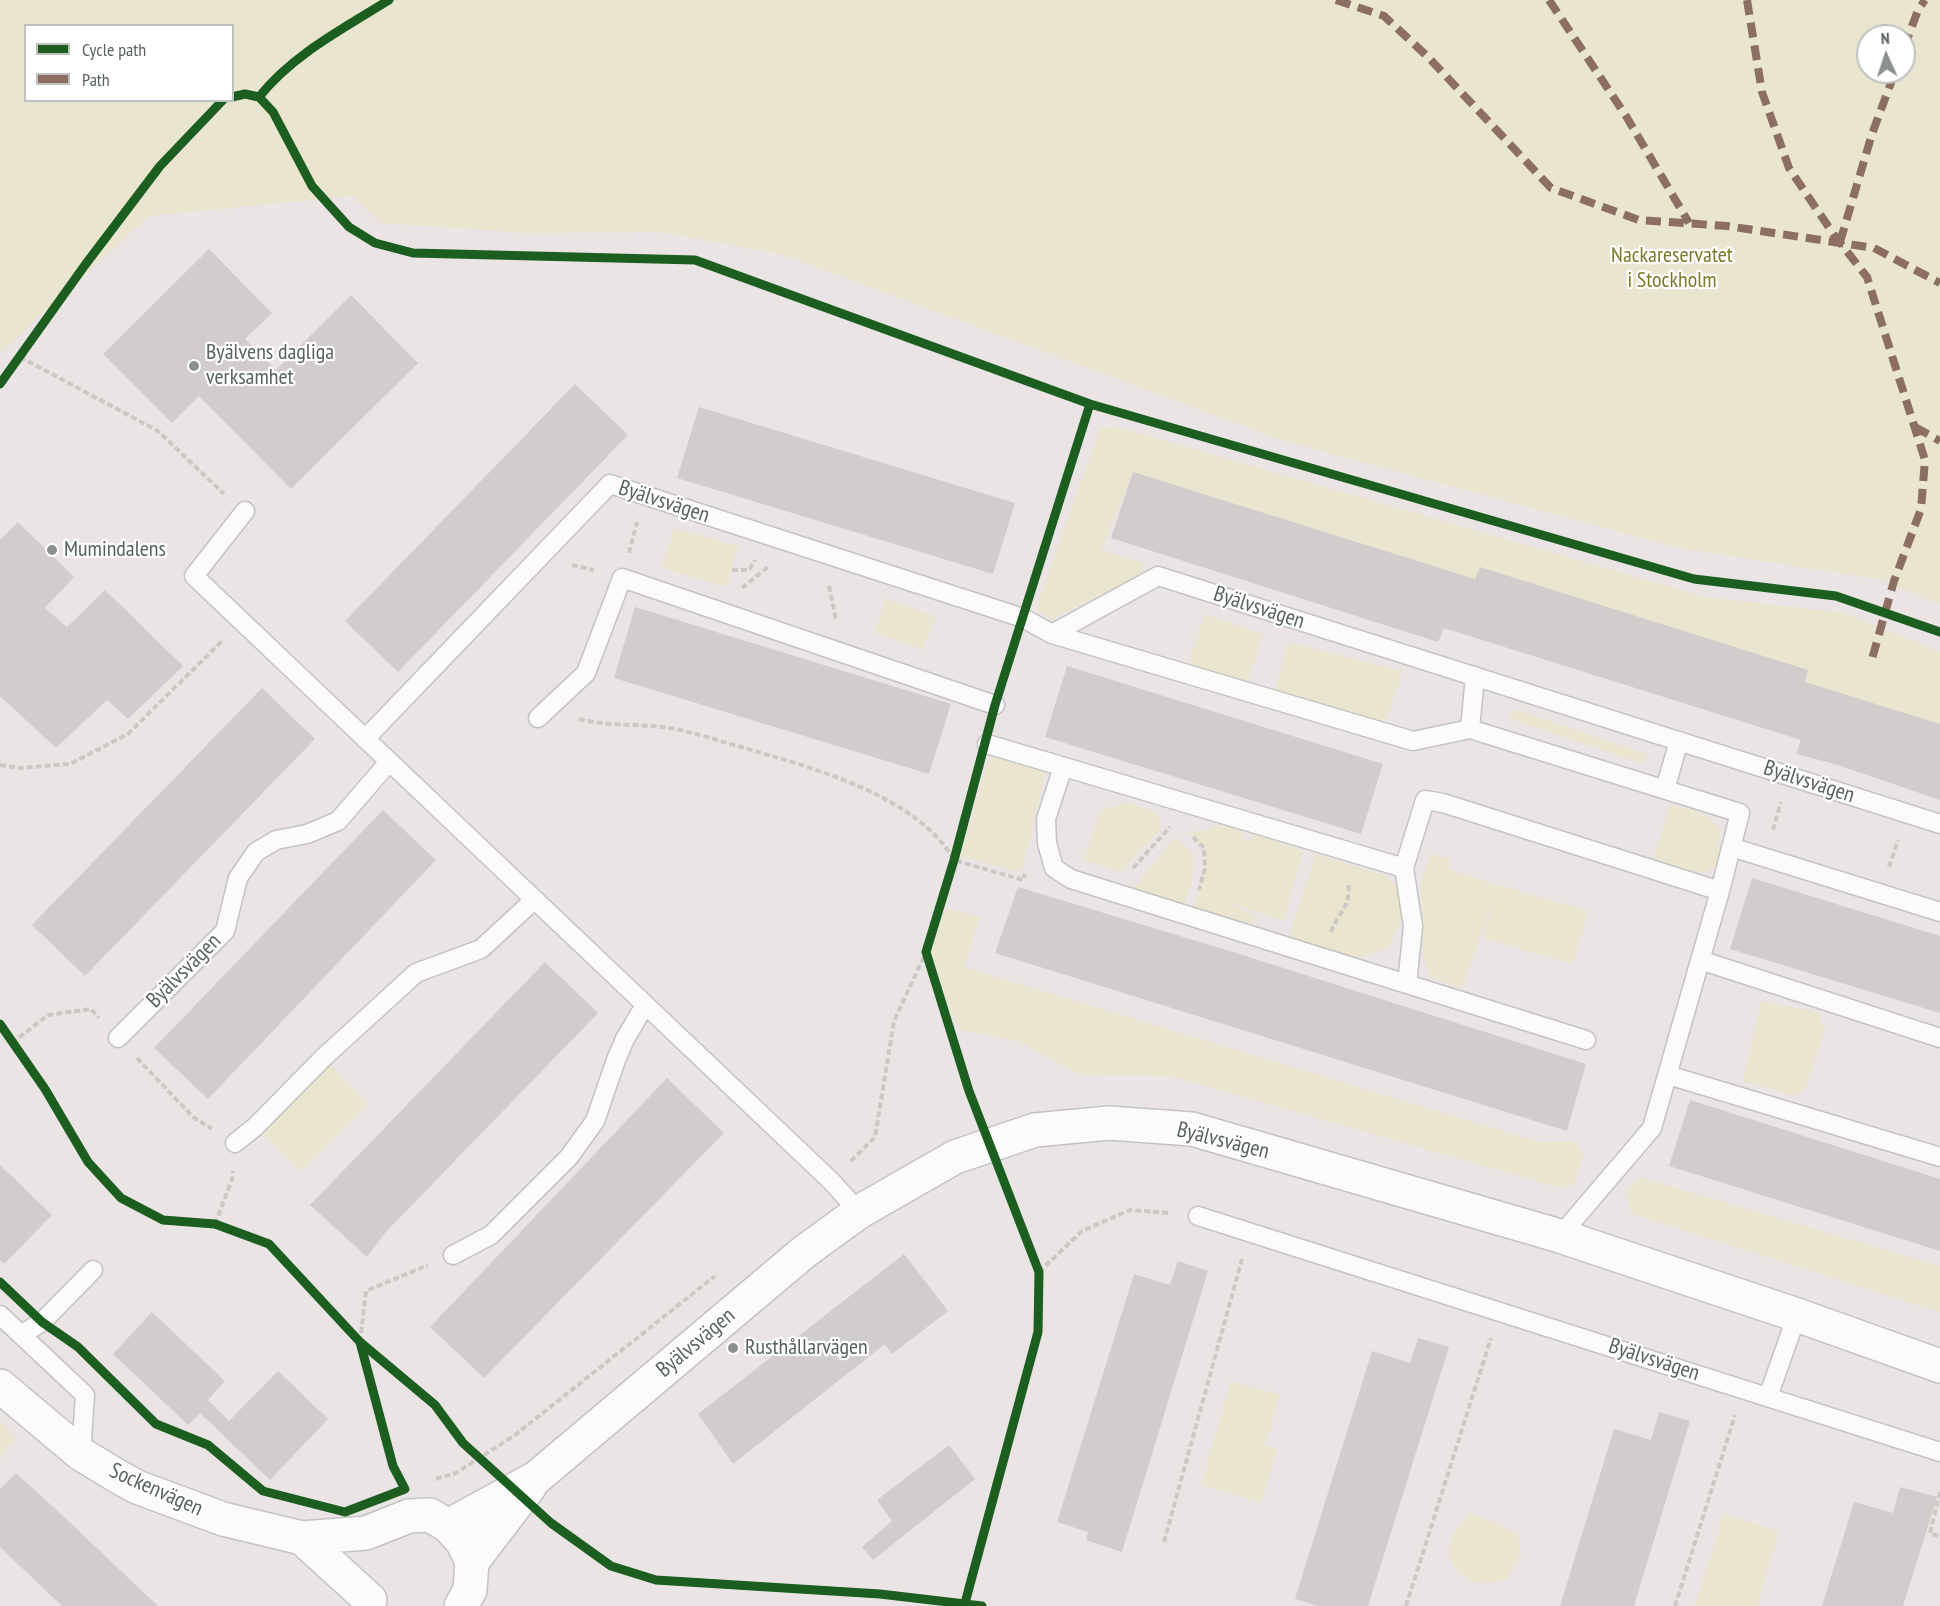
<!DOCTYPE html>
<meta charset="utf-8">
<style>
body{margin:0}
#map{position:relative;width:1940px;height:1606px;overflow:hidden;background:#ebe4e5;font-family:"PT Sans Narrow",sans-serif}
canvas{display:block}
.legend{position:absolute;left:24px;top:24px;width:210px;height:78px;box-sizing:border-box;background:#fff;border:2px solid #bdc1bf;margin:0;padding:8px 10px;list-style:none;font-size:18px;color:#59635e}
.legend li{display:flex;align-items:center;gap:12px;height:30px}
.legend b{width:30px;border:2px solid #bdc1bf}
.north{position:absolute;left:1856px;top:24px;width:60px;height:60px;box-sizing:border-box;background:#fff;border:2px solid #bdc1bf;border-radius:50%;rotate:357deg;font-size:16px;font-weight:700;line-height:24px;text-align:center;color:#59635e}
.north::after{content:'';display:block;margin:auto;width:21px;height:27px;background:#8c908d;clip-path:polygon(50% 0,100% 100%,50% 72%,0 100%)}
</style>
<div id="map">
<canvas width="1940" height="1606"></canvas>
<ul class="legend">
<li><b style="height:8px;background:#1b5e20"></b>Cycle path</li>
<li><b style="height:8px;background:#8d6e63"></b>Path</li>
</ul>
<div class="north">N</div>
</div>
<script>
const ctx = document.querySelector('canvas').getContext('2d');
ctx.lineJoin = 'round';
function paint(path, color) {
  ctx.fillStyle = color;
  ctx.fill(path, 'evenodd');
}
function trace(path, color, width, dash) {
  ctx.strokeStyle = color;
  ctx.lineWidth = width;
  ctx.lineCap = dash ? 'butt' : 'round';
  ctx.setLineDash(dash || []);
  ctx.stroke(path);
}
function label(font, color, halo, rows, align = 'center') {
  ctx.font = font + ' "PT Sans Narrow",sans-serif';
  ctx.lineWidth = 4.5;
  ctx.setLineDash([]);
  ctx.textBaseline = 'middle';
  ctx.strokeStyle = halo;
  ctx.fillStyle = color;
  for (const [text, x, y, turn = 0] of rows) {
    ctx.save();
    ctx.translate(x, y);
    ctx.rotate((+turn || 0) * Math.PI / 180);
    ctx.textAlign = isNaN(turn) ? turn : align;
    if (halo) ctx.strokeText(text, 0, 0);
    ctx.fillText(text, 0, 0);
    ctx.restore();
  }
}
const green = new Path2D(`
 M0 0H1940V604L1878 579 1679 548 1285 441 781 254 660 232 528 233 381 223 352 196 149 216 0 353ZM26 26H232V100H26ZM1868 36H1904V72H1868Z
 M1118 427 1706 597 1846 613 1940 652V727L1805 682 1807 670 1480 567 1475 579 1133 472 1101 550 1144 563 1141 574 1050 620 1036 608 1100 428Z
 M674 528 738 546 727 587 662 568Z
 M886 599 935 616 923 649 874 632Z
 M1205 614 1263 634 1247 682 1188 665Z
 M1288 642 1402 671 1385 722 1275 689Z
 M1515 709 1647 754 1644 764 1509 718Z
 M993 747 1048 762 1021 872 960 856Z
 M1127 802 1155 811 1161 829 1120 872 1083 859 1102 810Z
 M1669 805 1704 813 1721 831 1716 867 1702 873 1654 860Z
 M1219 824 1243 831 1242 839 1250 841 1255 834 1303 851 1283 920 1229 902 1256 917 1251 935 1191 916 1205 868 1204 848 1188 833 1205 830Z
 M1175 837 1193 853V870L1185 904 1134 888Z
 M1431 853 1450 860 1448 869 1498 885 1588 911 1572 964 1483 938 1494 898 1462 988 1431 977 1423 955 1421 882Z
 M1316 854 1386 876 1400 893 1402 919 1388 948 1355 959 1289 937Z
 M948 908 980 917 964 967 1539 1142 1575 1141 1583 1155 1574 1185 1562 1188 1171 1076 1081 1075 1017 1041 959 1029 926 952Z
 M1761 1001 1818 1013 1825 1031 1804 1090 1795 1096 1743 1081Z
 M323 1058 369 1104 301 1172 255 1127Z
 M1639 1177 1940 1266V1312L1633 1214 1625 1192Z
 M1231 1381 1280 1395 1265 1445 1277 1449 1261 1503 1201 1484Z
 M0 1422 15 1437 0 1459Z
 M1471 1513 1516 1533 1521 1553 1507 1578C1499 1580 1491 1584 1483 1583 1475 1583 1468 1579 1462 1574 1437 1555 1453 1530 1471 1513Z
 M1723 1514 1779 1531 1757 1606H1695Z`);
const building = new Path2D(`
 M209 249 272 313 245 339 276 370 351 295 418 363 291 489 199 396 172 423 103 354Z
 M575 384 628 435 398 672 345 621Z
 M699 407 1015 503 993 574 677 478Z
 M1133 472 1475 579 1480 567 1808 670 1805 682 1940 724V800L1835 764 1796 754 1801 740 1444 628 1438 642 1111 538Z
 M18 522 74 577 45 608 67 627 105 590 183 666 128 719 107 700 56 748 0 696V540Z
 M635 607 951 704 929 774 614 678Z
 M1067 666 1383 764 1361 834 1045 737Z
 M262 688 315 739 85 976 32 925Z
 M383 810 436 860 208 1099 154 1048Z
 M1752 878 1940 936V1013L1730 949Z
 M1018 887 1233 952 1586 1064 1567 1131 995 953Z
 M545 962 598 1013 385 1233 367 1257 310 1205Z
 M667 1078 724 1133 484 1378 430 1327Z
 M1690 1100 1940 1179V1251L1669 1166Z
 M0 1165 52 1215 4 1264 0 1260Z
 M904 1254 948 1311 892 1354 885 1344 733 1464 698 1414Z
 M1178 1261 1208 1271 1122 1552 1086 1540 1088 1532 1057 1522 1134 1274 1170 1285Z
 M152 1312 225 1381 208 1400 229 1421 278 1371 328 1419 270 1480 200 1413 188 1425 113 1354Z
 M1418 1338 1449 1347 1368 1606H1318L1295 1599 1372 1351 1410 1363Z
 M1659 1412 1690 1421 1634 1606H1560L1614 1429 1651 1440Z
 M949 1445 975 1479 873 1560 862 1547 892 1521 877 1500Z
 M16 1473 63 1516 158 1606H62L0 1547V1489Z
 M1900 1487 1937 1497 1903 1606H1822L1854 1502 1893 1513Z`);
const path = new Path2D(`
 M20 357 158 431 224 494
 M629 553 637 522
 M572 565 594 570
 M732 570H749L755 560
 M829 586 836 620
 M742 588 769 566
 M579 719C610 727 643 723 675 729 697 733 719 741 741 747 809 767 916 794 954 860L1023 880 1025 874
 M0 765 19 768 70 764 128 734 223 640
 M1773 830 1781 802
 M1193 837 1204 848 1205 868 1199 890
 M1889 867 1898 840
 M1133 868 1170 827
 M1331 932C1338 912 1352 907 1348 882
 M12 1043 48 1015 91 1009 99 1018
 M137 1058 193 1117 212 1129
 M851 1161 875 1137 894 1021 926 952
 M215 1224 232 1179 233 1171
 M1039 1272 1082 1231 1130 1210 1170 1213
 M360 1342 366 1291 428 1265
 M436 1479 456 1473 515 1435 715 1276
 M1940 1492 1930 1533 1940 1537
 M1164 1542 1242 1259
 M1406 1606 1491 1338
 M1675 1606 1735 1415`);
const service = new Path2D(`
 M245 511 194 576 831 1181 859 1212
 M1052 634 1158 576 1940 824
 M538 718 586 673 622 578 995 705
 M1470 729 1475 676
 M365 739 610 484 1023 618 1052 634 1413 741 1470 729 1740 813 1720 891
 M987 744 1404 868
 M1063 767 1046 819 1047 843 1054 868 1071 879 1586 1040
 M1665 789 1679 741
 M1731 847 1940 912
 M1700 960 1940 1038
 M1407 984 1413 926 1404 868 1425 800 1443 803 1720 891 1652 1128 1560 1236
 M118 1038 225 931 238 878 256 852 276 840 307 834 338 821 389 762
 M1668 1075 1940 1157
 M235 1143 255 1127 323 1058 416 973 481 949 534 900
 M1198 1216 1940 1452
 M453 1255 491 1235 569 1157 595 1121 616 1060 625 1039 645 1005
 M0 1315 85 1395 81 1454
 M21 1335 42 1322 93 1270
 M1768 1397 1797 1315`);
const minor = new Path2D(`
 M448 1526 536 1478 804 1252 859 1212 955 1157 1035 1130 1109 1123 1192 1129 1560 1236 1797 1315 1940 1366
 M472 1562 530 1486`);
const tertiary = new Path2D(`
 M0 1386 81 1454 117 1476 137 1487 223 1519 302 1538 366 1533 409 1516 430 1515 448 1526 462 1541 472 1562 470 1590 461 1606
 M302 1538 370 1600`);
const quiet = new Path2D(`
 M1336 0 1384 16 1428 57 1551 188 1639 220 1727 226 1874 248 1940 283
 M1549 0 1626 116 1689 223
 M1747 0 1762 92 1789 168 1834 235 1867 277 1925 460 1921 509 1894 581 1872 659
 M1904 48 1918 10 1925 0
 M1840 242 1872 134 1895 72
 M1915 427 1940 441`);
const cycleway = new Path2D(`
 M232 97 245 94 259 97 273 112 312 186 349 227 375 243 413 253 695 260 1090 404 1694 579 1836 596 1940 632
 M259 97C292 55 344 28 389 0
 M0 384 85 265 160 166 223 100
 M0 1024 45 1089 88 1162 121 1198 163 1220 215 1224 269 1244 360 1342 435 1405 463 1443 551 1523 611 1566 656 1580 880 1594 982 1606
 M0 1282 42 1322 78 1347 156 1424 208 1445 263 1491 345 1512 405 1489 393 1466 360 1342
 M965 1603 1038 1332 1039 1272 969 1091 926 952 954 860 995 705 1090 404`);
const markers = [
 [194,366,6,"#8c908d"],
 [52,550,6,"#8c908d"],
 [733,1348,6,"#8c908d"]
];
const parkNames = [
 ["Nackareservatet",1672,256],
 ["i Stockholm",1672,281]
];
const poiNames = [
 ["Byälvens dagliga",206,353],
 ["verksamhet",206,378],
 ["Mumindalens",64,550],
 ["Rusthållarvägen",745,1348]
];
const streetNames = [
 ["Byälvsvägen",664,502,18],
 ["Byälvsvägen",1259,608,18],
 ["Byälvsvägen",1809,782,18],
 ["Byälvsvägen",184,971,-45],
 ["Byälvsvägen",1223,1141,14],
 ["Byälvsvägen",696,1343,-40],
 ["Byälvsvägen",1654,1360,18],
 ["Sockenvägen",156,1490,24]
];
paint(green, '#e9e5ce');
paint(building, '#d1cdcd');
trace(service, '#c2c3c2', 21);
trace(minor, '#c2c3c2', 36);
trace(tertiary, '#c2c3c2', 36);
trace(path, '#c8cac3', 4, [6, 3]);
trace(service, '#fcfbfb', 18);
trace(minor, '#fcfbfb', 33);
trace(tertiary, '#fcfbfb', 33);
trace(quiet, '#8d6e63', 8, [15, 8]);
trace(cycleway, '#1b5e20', 9);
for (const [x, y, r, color] of markers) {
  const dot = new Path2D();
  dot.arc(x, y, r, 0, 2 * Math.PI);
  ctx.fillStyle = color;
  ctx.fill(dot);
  trace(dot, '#fff', 2);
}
label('22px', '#7a7a2a', '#fff', parkNames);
label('22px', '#59635e', '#fff', poiNames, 'left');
label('22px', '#59635e', '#fff', streetNames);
</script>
